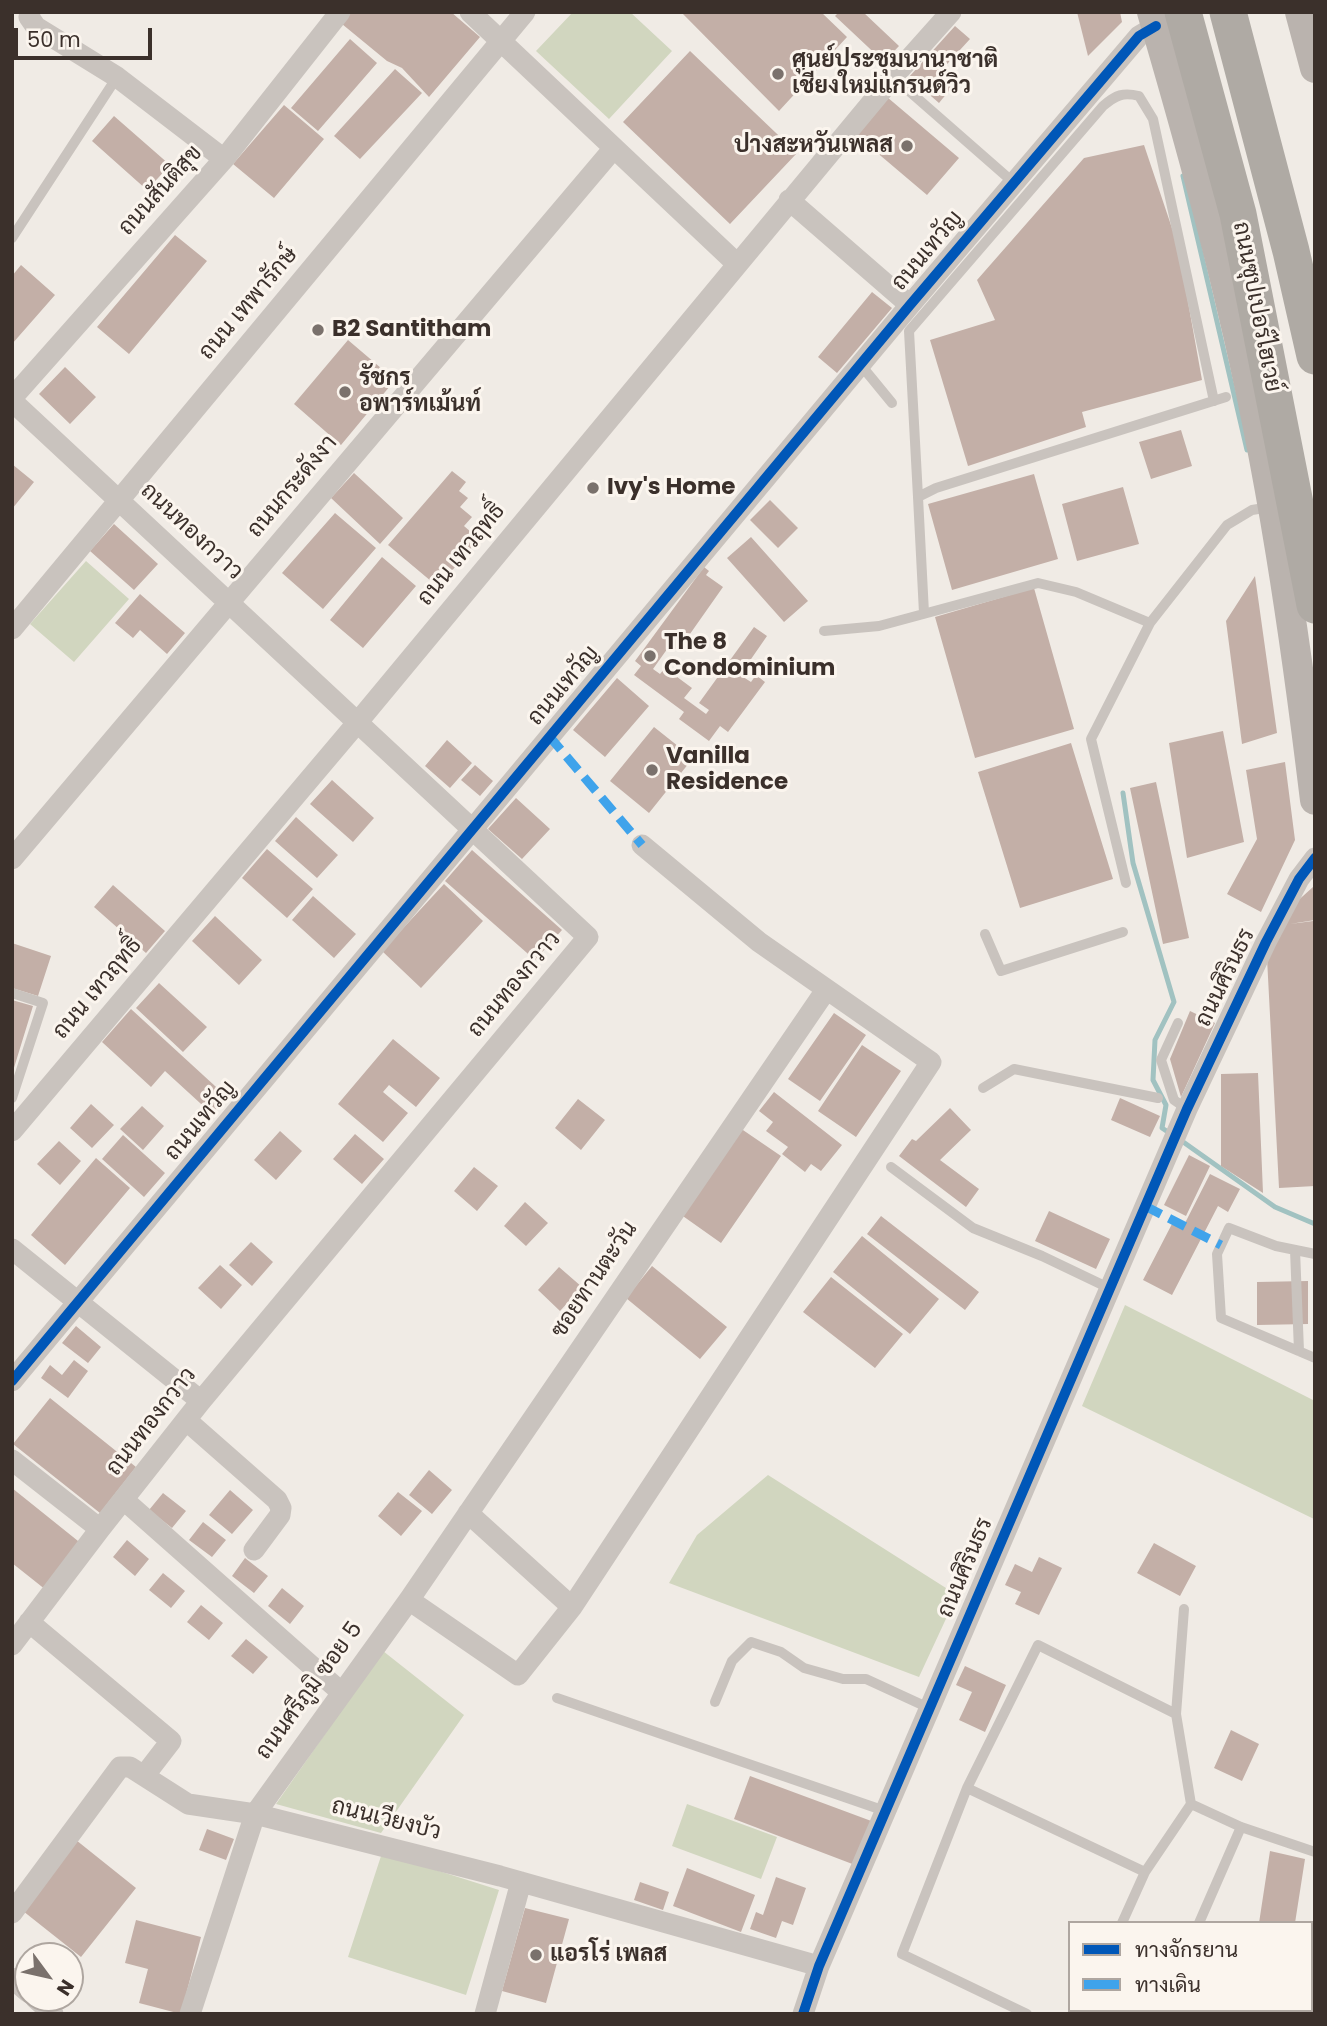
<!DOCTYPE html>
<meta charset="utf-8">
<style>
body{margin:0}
#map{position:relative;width:1327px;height:2026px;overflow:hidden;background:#f0ebe5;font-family:Poppins,Sarabun,sans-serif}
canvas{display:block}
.frame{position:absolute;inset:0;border:14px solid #3b302b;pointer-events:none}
.legend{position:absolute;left:1068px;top:1921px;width:245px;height:91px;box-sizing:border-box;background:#fbf5ee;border:2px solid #aea6a0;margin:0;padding:9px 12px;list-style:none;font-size:21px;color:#3b302b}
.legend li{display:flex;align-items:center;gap:14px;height:35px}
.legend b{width:35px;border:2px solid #aea6a0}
.north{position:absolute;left:14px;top:1942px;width:70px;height:70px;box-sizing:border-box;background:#fbf5ee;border:2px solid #aea6a0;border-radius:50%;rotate:123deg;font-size:19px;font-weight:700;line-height:28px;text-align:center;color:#3b302b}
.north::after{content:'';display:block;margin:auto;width:24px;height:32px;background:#7a716c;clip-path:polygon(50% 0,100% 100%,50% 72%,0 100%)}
.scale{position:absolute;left:14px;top:28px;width:138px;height:32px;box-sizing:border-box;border:4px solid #3b302b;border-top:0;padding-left:9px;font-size:21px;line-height:24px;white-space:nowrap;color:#3b302b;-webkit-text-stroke:5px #fbf5ee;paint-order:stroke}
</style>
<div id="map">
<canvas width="1327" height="2026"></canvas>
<div class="frame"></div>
<ul class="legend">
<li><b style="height:9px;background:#0057b8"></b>ทางจักรยาน</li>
<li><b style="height:9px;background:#3fa3eb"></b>ทางเดิน</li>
</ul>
<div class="north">N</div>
<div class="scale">50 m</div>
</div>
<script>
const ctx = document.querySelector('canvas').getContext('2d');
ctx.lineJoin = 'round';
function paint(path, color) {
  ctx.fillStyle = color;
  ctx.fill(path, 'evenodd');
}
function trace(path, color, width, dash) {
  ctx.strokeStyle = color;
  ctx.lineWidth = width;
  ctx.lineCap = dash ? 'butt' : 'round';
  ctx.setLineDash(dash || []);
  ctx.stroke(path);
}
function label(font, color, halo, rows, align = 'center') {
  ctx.font = font + ' Poppins,Sarabun,sans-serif';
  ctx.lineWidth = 6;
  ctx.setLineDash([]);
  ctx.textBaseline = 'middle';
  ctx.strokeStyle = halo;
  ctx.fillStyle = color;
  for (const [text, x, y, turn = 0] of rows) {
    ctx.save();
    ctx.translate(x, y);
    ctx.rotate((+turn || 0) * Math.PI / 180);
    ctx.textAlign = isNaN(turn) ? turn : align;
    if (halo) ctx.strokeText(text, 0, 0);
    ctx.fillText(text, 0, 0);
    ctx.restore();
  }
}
const green = new Path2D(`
 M573 12H630L672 51 609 119 536 51Z
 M86 561 129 599 74 662 30 624Z
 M1125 1305 1315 1401 1314 1519 1082 1406Z
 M768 1475 957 1595 919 1677 669 1583 697 1535Z
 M383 1651 464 1715 381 1833 276 1804Z
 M687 1804 777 1837 761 1879 672 1846Z
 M382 1853 499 1890 466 1995 348 1957Z`);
const stream = new Path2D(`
 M1183 176 1247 450
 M1123 793 1133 863 1174 1002 1155 1040 1153 1080 1166 1105 1162 1128 1171 1134
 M1179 1139 1275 1207 1315 1224`);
const building = new Path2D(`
 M351 12H451L480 37 429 97 402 68 387 61 342 24Z
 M681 12H821L847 37 779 111Z
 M839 12H863L899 46 884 62 835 16Z
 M1077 12H1120L1122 22 1088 56Z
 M955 26 970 39 938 74 952 87 939 103 909 77Z
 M350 39 377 63 318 131 291 108Z
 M690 51 797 153 730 224 623 122Z
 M395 69 422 93 360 159 334 136Z
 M887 97 959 158 927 195 855 134Z
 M284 105 324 139 274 198 233 164Z
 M114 116 170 165 147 190 92 141Z
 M1144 145 1178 246 1202 380 1082 412 1086 427 968 466 930 340 995 320 977 280 1084 158Z
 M175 235 207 261 129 354 97 327Z
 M21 265 55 295 12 344V276Z
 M872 292 892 308 837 373 818 357Z
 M348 340 395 380 341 445 294 404Z
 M65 367 96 397 70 424 39 394Z
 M1181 430 1192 466 1151 479 1139 442Z
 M12 464 34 482 12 509Z
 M452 471 466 482 459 491 468 498 460 507 472 517 464 526 479 539 438 587 388 545Z
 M354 473 403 518 380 544 331 498Z
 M1034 474 1058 559 952 590 928 504Z
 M1123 487 1139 544 1077 561 1062 504Z
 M770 500 798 528 778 548 750 520Z
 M335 513 376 548 323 609 282 573Z
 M114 524 158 564 134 590 90 551Z
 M751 537 808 601 784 622 727 558Z
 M382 557 416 586 363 648 330 620Z
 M704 567 709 571 706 575 723 587 678 651 670 645 653 669 660 674 665 668 692 688 684 698 706 714 709 710 699 703 754 627 767 636 740 675 751 682 756 675 765 682 728 732 720 726 709 741 679 719 684 712 634 675 641 666 635 661Z
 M1255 576 1277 733 1242 744 1226 621Z
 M1034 588 1074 729 975 758 935 617Z
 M140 594 185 633 167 654 140 630 133 638 115 623Z
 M617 678 649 706 605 757 573 730Z
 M654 727 693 758 649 813 610 781Z
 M1223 731 1244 842 1187 858 1169 743Z
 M447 740 472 763 450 788 425 766Z
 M1071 743 1113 879 1020 908 978 772Z
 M1285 762 1295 840 1261 912 1227 894 1257 839 1246 770Z
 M475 765 493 781 480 796 461 780Z
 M332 780 374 818 353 842 310 804Z
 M1156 782 1189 938 1163 944 1130 788Z
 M516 798 550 829 522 859 488 829Z
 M296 817 338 855 317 878 275 841Z
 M267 849 313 889 287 918 242 878Z
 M472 850 562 930 535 960 445 881Z
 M444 884 483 921 421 988 382 951Z
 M113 885 165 931 146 953 94 907Z
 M1313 887 1315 920 1290 924 1313 921 1315 1186 1279 1188 1267 958 1293 905Z
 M313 896 356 934 334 958 292 920Z
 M215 916 262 960 239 985 192 941Z
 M12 943 51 956 38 996 12 988Z
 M159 983 207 1027 183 1052 136 1008Z
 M12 1000 33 1006 13 1071H12Z
 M131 1009 227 1097 212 1114 165 1071 151 1087 102 1042Z
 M1190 1011 1215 1023 1181 1097 1170 1059Z
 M834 1013 866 1035 820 1101 788 1079Z
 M393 1039 440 1078 416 1107 389 1085 383 1092 408 1113 383 1142 338 1104Z
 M862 1045 901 1071 856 1137 818 1111Z
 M1258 1073 1263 1193 1221 1166V1074Z
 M774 1092 842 1145 821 1171 811 1164 805 1172 782 1154 788 1147 766 1131 773 1122 759 1111Z
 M1120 1098 1160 1116 1150 1137 1111 1120Z
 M578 1099 605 1120 581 1150 555 1128Z
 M91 1104 114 1125 92 1148 70 1128Z
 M142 1106 164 1126 143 1150 120 1129Z
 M950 1108 971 1130 940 1160 979 1189 966 1207 899 1156 912 1139 916 1141Z
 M740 1128 781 1156 721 1243 680 1214Z
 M280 1131 302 1151 276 1180 254 1160Z
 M355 1134 384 1159 362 1184 333 1159Z
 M123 1135 165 1173 144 1197 102 1159Z
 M59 1141 81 1161 60 1185 37 1164Z
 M1189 1155 1210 1166 1186 1216 1164 1205Z
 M96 1158 130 1188 65 1265 31 1235Z
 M474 1167 498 1186 477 1211 454 1191Z
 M1210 1174 1240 1189 1228 1212 1218 1206 1172 1295 1143 1280 1174 1220 1184 1225Z
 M525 1202 548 1223 526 1246 504 1226Z
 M1049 1211 1110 1239 1096 1269 1035 1241Z
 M881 1216 979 1292 965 1310 867 1234Z
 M862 1236 939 1299 910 1334 833 1272Z
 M251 1242 273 1262 252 1286 229 1265Z
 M220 1265 242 1285 221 1309 198 1288Z
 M652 1266 727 1327 700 1359 626 1298Z
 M559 1267 582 1287 560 1311 538 1290Z
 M831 1277 903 1334 875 1368 803 1312Z
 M1308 1281V1324L1257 1325V1282Z
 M76 1326 101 1347 88 1363 62 1343Z
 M74 1360 88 1371 68 1398 41 1378 50 1365 62 1375Z
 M50 1398 136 1467 100 1513 13 1444Z
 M429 1470 452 1490 432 1514 409 1495Z
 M12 1488 83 1545 46 1590 12 1563Z
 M230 1490 253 1510 232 1534 209 1515Z
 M398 1492 422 1511 401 1536 378 1516Z
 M163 1493 186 1511 172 1528 149 1510Z
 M203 1522 226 1540 212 1557 189 1540Z
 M127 1540 149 1559 135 1576 113 1557Z
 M1154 1543 1196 1566 1180 1596 1137 1573Z
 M1039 1557 1062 1568 1039 1615 1015 1604 1021 1592 1005 1585 1015 1564 1032 1572Z
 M245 1558 268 1576 254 1593 232 1576Z
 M163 1573 185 1591 171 1608 149 1590Z
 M282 1588 304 1606 290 1624 268 1606Z
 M201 1605 223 1623 209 1640 187 1622Z
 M246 1639 268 1657 253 1674 231 1656Z
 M965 1666 1006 1685 985 1732 959 1720 972 1692 956 1685Z
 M1231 1730 1259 1744 1242 1781 1214 1768Z
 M750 1776 874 1822 855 1865 734 1819Z
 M207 1829 234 1839 226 1860 199 1850Z
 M76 1840 136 1888 81 1957 23 1911Z
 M1270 1851 1305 1859 1295 1923H1259Z
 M687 1868 755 1895 741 1932 673 1906Z
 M776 1877 806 1888 793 1925 782 1921 776 1938 750 1929 756 1912 763 1915Z
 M640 1882 669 1892 663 1910 634 1900Z
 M525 1908 569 1919 546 2003 502 1991Z
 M136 1920 201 1937 181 2014 139 2003 148 1969 125 1963Z`);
const lane = new Path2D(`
 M893 77 1014 183
 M12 238 117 77
 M860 364 892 403
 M918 497 909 331 1103 106C1116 95 1123 92 1139 96L1153 119 1214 401
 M924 613 918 497 936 488 1226 397
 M824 631 879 626 1038 583 1076 592 1150 623
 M1126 883 1091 739 1150 623 1227 525 1252 510 1270 507
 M985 934 1001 971 1123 932
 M12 993 43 1003 12 1098
 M1178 1023 1161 1060 1174 1100 1187 1109
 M983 1088 1014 1069 1158 1098
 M891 1167 973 1228 1042 1256 1109 1288
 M1295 1250 1299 1351
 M1315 1254 1276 1246 1229 1228 1217 1254 1221 1318 1315 1358
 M557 1698 885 1811
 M715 1702 732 1661 751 1642 781 1652 804 1668 843 1679H866L929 1708
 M1176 1714 1184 1609
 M967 1788 1145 1872
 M1122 1923 1145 1872 1191 1804
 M1199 1923 1241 1827
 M1027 2014 902 1954 967 1788 1038 1645 1176 1714 1191 1804 1241 1827 1315 1852
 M1081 2014 1083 2010`);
const street = new Path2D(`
 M30 12 29 17 36 27 117 77 224 159
 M470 12 736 263
 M789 200 910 305
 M12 398 224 159 340 12
 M12 401 588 937 201 1401 100 1529 12 1645
 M12 629 525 12
 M12 859 614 148
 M12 1131 357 723 893 77 951 12
 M12 1249 201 1401
 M12 1381 910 305 1139 36 1156 26
 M186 1420 277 1500 281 1508 280 1515 254 1550
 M12 1460 100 1529
 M124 1500 341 1692
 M468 1513 572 1607
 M409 1600 518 1675 572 1607 931 1062 759 942 642 845
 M29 1622 171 1741 144 1776
 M12 1913 120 1767H130L188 1804 255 1814 500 1876 819 1966
 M12 1978 28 1992
 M35 1998 53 2014
 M190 2014 255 1814 409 1600 826 990
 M485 2014 521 1882
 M803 2014 819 1966 1187 1109 1266 942 1299 879 1315 858`);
const secondary = new Path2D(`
 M1152 12C1181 111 1209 209 1232 309 1271 470 1295 635 1315 800
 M1300 12 1315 68
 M1311 1973 1315 1947
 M1305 2014 1306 2010`);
const highway = new Path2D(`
 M1183 12 1238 214 1315 605
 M1228 12 1291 251 1315 356`);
const quiet = new Path2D(`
 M549 736 642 845
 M1145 1206 1221 1245`);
const cycleway = new Path2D(`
 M12 1381 910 305 1139 36 1156 26
 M803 2014 819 1966 1187 1109 1266 942 1299 879 1315 858`);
const markers = [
 [778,74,7,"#7a716c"],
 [907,146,7,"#7a716c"],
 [318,330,7,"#7a716c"],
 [345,392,7,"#7a716c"],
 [593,488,7,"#7a716c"],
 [650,656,7,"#7a716c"],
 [652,770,7,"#7a716c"],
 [536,1955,7,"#7a716c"]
];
const poiNames = [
 ["ศูนย์ประชุมนานาชาติ",792,61],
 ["เชียงใหม่แกรนด์วิว",792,87],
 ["ปางสะหวันเพลส",893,146,"right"],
 ["B2 Santitham",332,330],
 ["รัชกร",359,379],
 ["อพาร์ทเม้นท์",359,405],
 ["Ivy's Home",607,488],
 ["The 8",664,643],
 ["Condominium",664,669],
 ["Vanilla",666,757],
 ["Residence",666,783],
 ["แอรโร่ เพลส",550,1955]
];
const streetNames = [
 ["ถนนสันติสุข",161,191,-48],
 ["ถนนเทวัญ",928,251,-50],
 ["ถนน เทพารักษ์",249,304,-50],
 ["ถนนซุปเปอร์ไฮเวย์",1256,307,79],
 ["ถนนกระดังงา",293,487,-50],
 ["ถนนทองกวาว",191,532,43],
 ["ถนน เทวฤทธิ์",462,555,-51],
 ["ถนนเทวัญ",564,686,-50],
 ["ถนนศิรินธร",1226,978,-64],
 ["ถนนทองกวาว",515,985,-50],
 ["ถนน เทวฤทธิ์",98,989,-50],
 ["ถนนเทวัญ",201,1121,-50],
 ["ซอยทานตะวัน",595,1280,-56],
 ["ถนนทองกวาว",152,1422,-52],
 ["ถนนศิรินธร",966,1568,-67],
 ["ถนนศรีภูมิ ซอย 5",310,1691,-54],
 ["ถนนเวียงบัว",386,1820,14]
];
paint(green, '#d1d6bf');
trace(stream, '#a1c2c1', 5);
paint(building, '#c3afa7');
trace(lane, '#c9c3be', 10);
trace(street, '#c9c3be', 21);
trace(secondary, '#bab3ae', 30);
trace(highway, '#afaaa4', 37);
trace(quiet, '#3fa3eb', 9, [18, 9]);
trace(cycleway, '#0057b8', 10);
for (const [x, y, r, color] of markers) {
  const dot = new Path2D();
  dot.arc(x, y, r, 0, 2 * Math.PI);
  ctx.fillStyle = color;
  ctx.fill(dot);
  trace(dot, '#fbf5ee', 2.5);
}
label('bold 23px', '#3b302b', '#fbf5ee', poiNames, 'left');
label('23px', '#3b302b', '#fbf5ee', streetNames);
</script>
